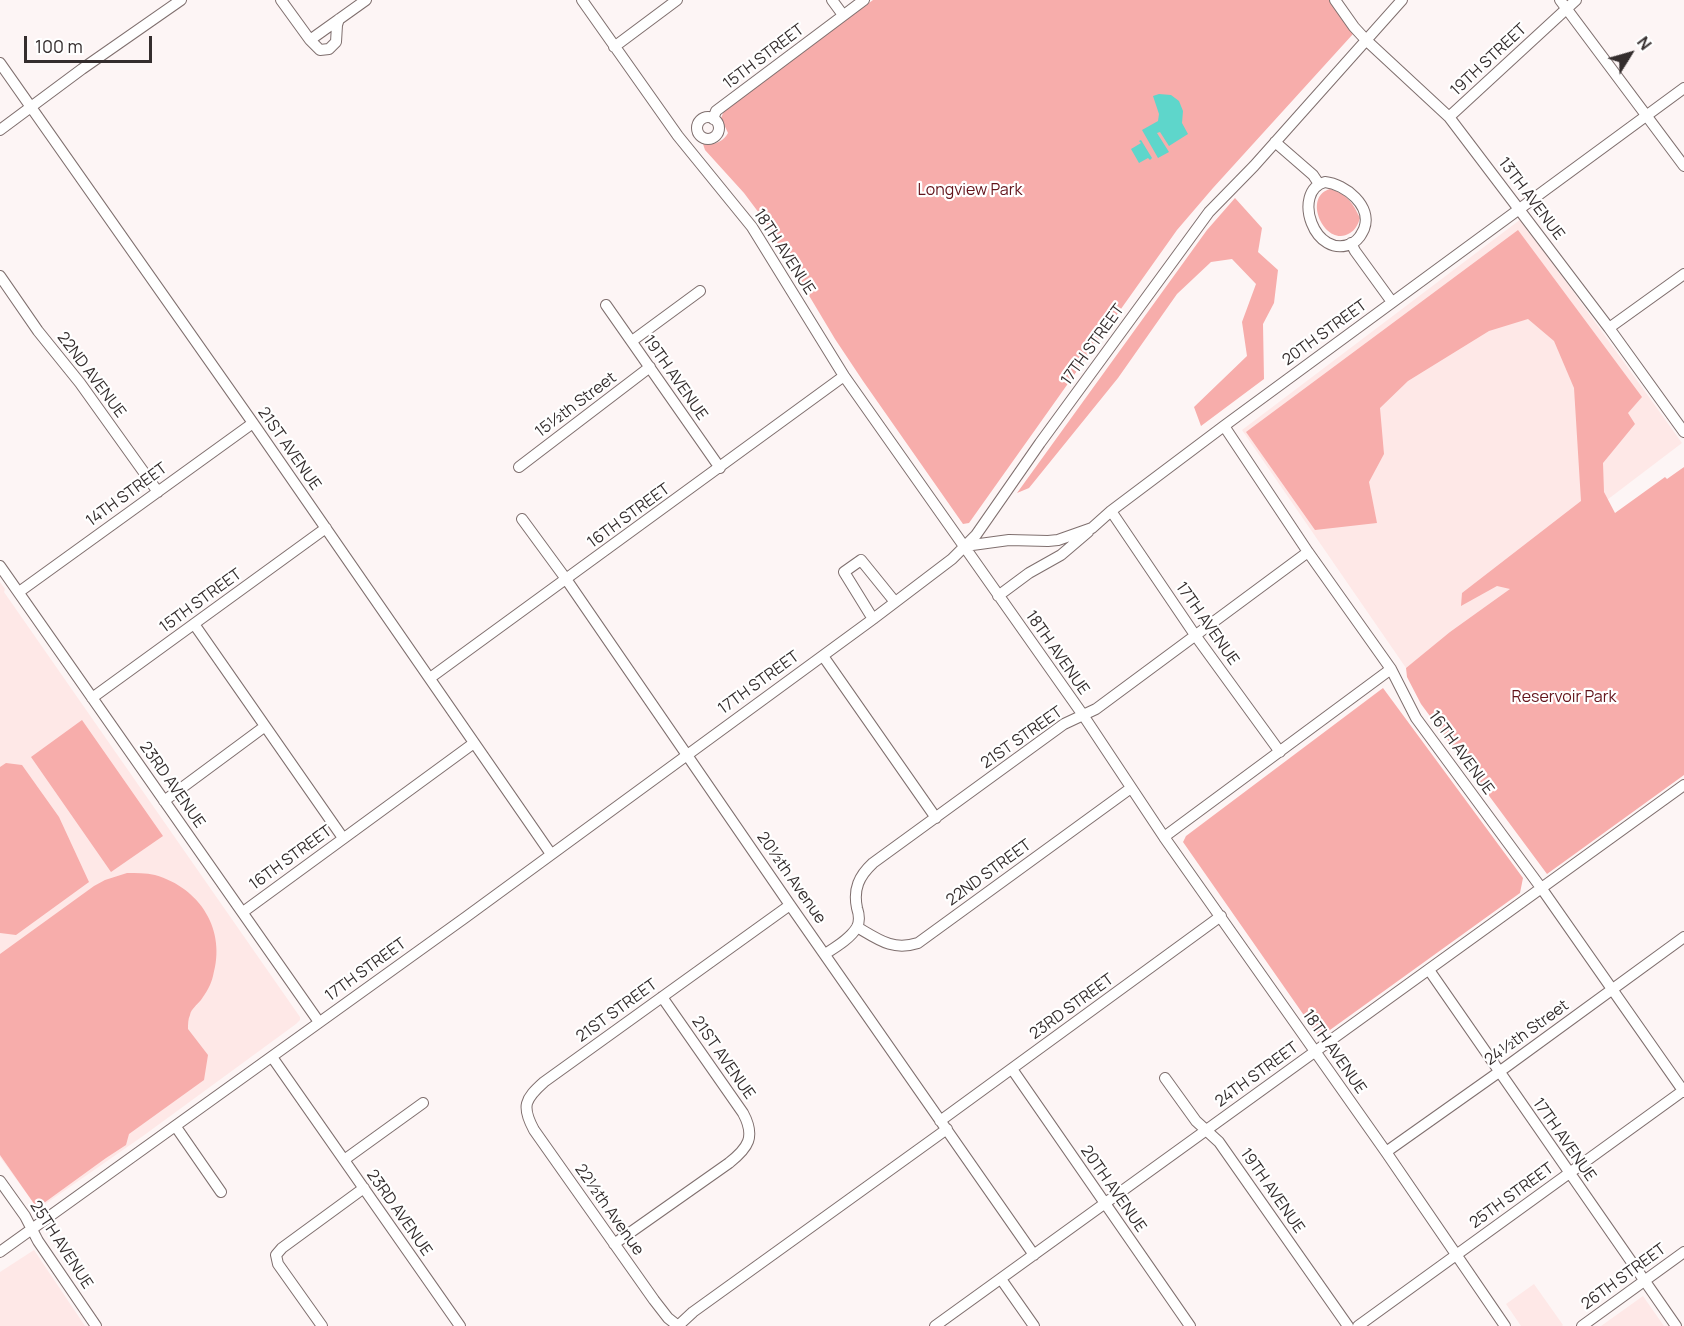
<!DOCTYPE html>
<meta charset="utf-8">
<style>
body{margin:0}
#map{position:relative;width:1684px;height:1326px;overflow:hidden;background:#fdf5f5;font-family:Manrope,sans-serif}
canvas{display:block}
.north{position:absolute;left:1600px;top:24px;width:60px;height:60px;-webkit-text-stroke:4px #fff;paint-order:stroke;rotate:53deg;font-size:16px;font-weight:700;line-height:24px;text-align:center;color:#342d2d}
.north::after{content:'';display:block;margin:auto;width:21px;height:27px;background:#342d2d;clip-path:polygon(50% 0,100% 100%,50% 72%,0 100%)}
.scale{position:absolute;left:24px;top:36px;width:128px;height:27px;box-sizing:border-box;border:3px solid #342d2d;border-top:0;padding-left:8px;font-size:18px;line-height:21px;white-space:nowrap;color:#342d2d;-webkit-text-stroke:4px #fff;paint-order:stroke}
</style>
<div id="map">
<canvas width="1684" height="1326"></canvas>
<div class="north">N</div>
<div class="scale">100 m</div>
</div>
<script>
const ctx = document.querySelector('canvas').getContext('2d');
ctx.lineJoin = 'round';
function paint(path, color) {
  ctx.fillStyle = color;
  ctx.fill(path, 'evenodd');
}
function trace(path, color, width, dash) {
  ctx.strokeStyle = color;
  ctx.lineWidth = width;
  ctx.lineCap = dash ? 'butt' : 'round';
  ctx.setLineDash(dash || []);
  ctx.stroke(path);
}
function label(font, color, halo, rows, align = 'center') {
  ctx.font = font + ' Manrope,sans-serif';
  ctx.lineWidth = 4.5;
  ctx.setLineDash([]);
  ctx.textBaseline = 'middle';
  ctx.strokeStyle = halo;
  ctx.fillStyle = color;
  for (const [text, x, y, turn = 0] of rows) {
    ctx.save();
    ctx.translate(x, y);
    ctx.rotate((+turn || 0) * Math.PI / 180);
    ctx.textAlign = isNaN(turn) ? turn : align;
    if (halo) ctx.strokeText(text, 0, 0);
    ctx.fillText(text, 0, 0);
    ctx.restore();
  }
}
const built = new Path2D(`
 M1521 219 1682 443 1603 503 1612 516 1406 668 1242 430Z
 M0 582 5 589 4 592 300 1017V1020L296 1024 143 1136 38 1209 0 1157Z
 M34 1250 85 1326H0V1272Z
 M1534 1284 1563 1325 1562 1326H1521L1506 1304Z
 M1643 1296 1664 1326H1601Z`);
const green = new Path2D(`
 M873 0H1329L1353 34 1213 188 1177 230 969 523 963 524 863 381 835 339 762 217 744 193 705 150 703 144C713 146 723 142 728 133L721 118 724 111Z
 M1330 189C1347 194 1353 203 1360 218 1358 225 1355 230 1350 233 1326 249 1301 197 1330 189Z
 M1235 198 1262 228 1258 252 1278 270 1274 303 1263 324 1264 379 1201 426 1194 407 1247 356 1242 322 1256 284 1232 259 1211 262 1177 294 1118 378 1029 488 1017 493 1207 230Z
 M1518 230 1642 397 1628 413 1635 424 1603 463 1604 492 1615 513 1665 477 1667 479 1684 467V775L1547 874 1421 704 1407 677 1406 668 1450 632 1510 589 1497 586 1461 606 1462 593 1581 501 1574 388 1554 341 1528 319 1489 331 1408 381 1380 408 1384 454 1369 482 1377 523 1315 530 1246 432Z
 M1383 688 1523 878 1520 893 1323 1035 1317 1034 1183 842 1186 836Z
 M82 720 163 836 111 872 31 757Z
 M6 763 22 765 59 817 89 882 16 935 0 933V767Z
 M127 873C136 873 146 873 155 875 200 888 227 930 213 976 211 985 206 993 201 1000 197 1005 191 1009 190 1015 188 1019 188 1024 188 1029L208 1055 204 1080 129 1134 126 1145 106 1158 37 1208 0 1155V954L94 886 105 880Z`);
const water = new Path2D(`
 M1159 94 1171 95 1179 101 1183 111 1182 123 1188 134 1169 146 1160 132 1157 133 1169 152 1158 158 1142 130 1158 121 1159 114 1153 96Z
 M1141 140 1152 158 1150 160 1148 158 1139 163 1131 149 1141 143 1139 141Z`);
const minor = new Path2D(`
 M281 0 310 40 320 50 329 49 336 42 337 25 339 19
 M582 0 678 136 752 227 844 376 1083 715 1164 837 1386 1152 1505 1326
 M832 0 843 15
 M1335 0 1354 27 1366 40 1449 117 1609 328 1684 432
 M1560 0 1684 166
 M310 40 366 0
 M614 47 677 0
 M0 63 253 423 551 854
 M1449 117 1576 0
 M697 128a11 11 0 1 1 22 0a11 11 0 1 1-22 0Z
 M713 119 716 111 864 0
 M0 130 82 69 181 0
 M1275 142 1313 175 1319 184
 M1325 182C1345 184 1373 206 1364 229 1361 235 1359 239 1353 243 1314 262 1291 191 1325 182Z
 M1351 243 1355 251 1392 302
 M0 276 38 331 80 383 158 492
 M606 305 720 468
 M1609 328 1684 274
 M632 341 700 291
 M1224 426 1308 552 1391 669 1416 718 1542 889 1684 1092
 M519 467 650 367
 M1111 511 1195 635 1280 752
 M522 519 566 579 790 905 1034 1255
 M965 546 1009 540 1048 541 1058 540 1092 528 1111 511 1224 426 1684 88
 M0 566 319 1022
 M19 592 253 423
 M998 596 1029 573 1061 555 1088 532
 M873 619 844 572 861 560 895 602
 M194 624 343 838
 M823 656 936 818
 M430 678 844 376
 M92 698 326 528
 M164 801 264 727
 M1164 837 1391 669
 M790 905 544 1082C525 1099 521 1106 534 1130L654 1300 668 1318 678 1326 693 1312 947 1129
 M243 912 474 743
 M857 927C879 940 893 951 918 943L1131 788
 M825 954C836 947 851 938 857 927 860 921 859 914 857 908 853 889 859 876 873 863L1064 724 1096 709 1308 552
 M1429 970 1676 1326
 M272 1057 460 1326
 M1012 1069 1190 1326
 M1165 1078 1196 1121 1219 1142 1348 1326
 M940 1121 1221 916
 M176 1127 221 1192
 M1386 1152 1499 1072 1684 937
 M344 1160 423 1103
 M0 1181 25 1216 38 1241 96 1326
 M614 1244 729 1163C748 1148 756 1137 743 1113L662 997
 M0 1252 466 917 873 619 952 559 976 535 1040 443 1209 212 1254 166 1402 0
 M1001 1279 1034 1326
 M322 1326 278 1264 276 1255 282 1248 364 1188
 M935 1326 1684 785
 M1358 1326 1684 1090
 M1582 1326 1684 1252`);
const streetNames = [
 ["15TH STREET",764,57,-37],
 ["19TH STREET",1489,60,-43],
 ["13TH AVENUE",1531,199,53],
 ["18TH AVENUE",784,252,57],
 ["20TH STREET",1325,333,-36],
 ["17TH STREET",1093,345,-54],
 ["22ND AVENUE",91,375,53],
 ["19TH AVENUE",675,378,55],
 ["15½th Street",576,405,-37],
 ["21ST AVENUE",289,449,55],
 ["14TH STREET",127,495,-36],
 ["16TH STREET",629,516,-36],
 ["15TH STREET",201,601,-36],
 ["17TH AVENUE",1207,624,55],
 ["18TH AVENUE",1057,653,55],
 ["17TH STREET",759,683,-36],
 ["21ST STREET",1022,738,-35],
 ["16TH AVENUE",1461,753,54],
 ["23RD AVENUE",172,785,55],
 ["16TH STREET",291,858,-36],
 ["22ND STREET",989,873,-36],
 ["20½th Avenue",791,878,55],
 ["17TH STREET",366,970,-36],
 ["23RD STREET",1072,1007,-36],
 ["21ST STREET",617,1011,-36],
 ["24½th Street",1527,1033,-36],
 ["18TH AVENUE",1334,1052,55],
 ["21ST AVENUE",723,1058,55],
 ["24TH STREET",1257,1075,-36],
 ["17TH AVENUE",1564,1140,55],
 ["20TH AVENUE",1113,1189,55],
 ["19TH AVENUE",1272,1191,55],
 ["25TH STREET",1512,1196,-36],
 ["22½th Avenue",609,1210,55],
 ["23RD AVENUE",399,1213,55],
 ["25TH AVENUE",61,1245,57],
 ["26TH STREET",1624,1277,-36]
];
const parkNames = [
 ["Longview Park",970,191],
 ["Reservoir Park",1564,698]
];
paint(built, '#fee8e7');
paint(green, '#f7adab');
paint(water, '#5ed6cb');
trace(minor, '#7f6f6e', 12);
trace(minor, '#fff', 10);
label('16px', '#342d2d', '#fff', streetNames);
label('16px', '#63141b', '#fff', parkNames);
</script>
